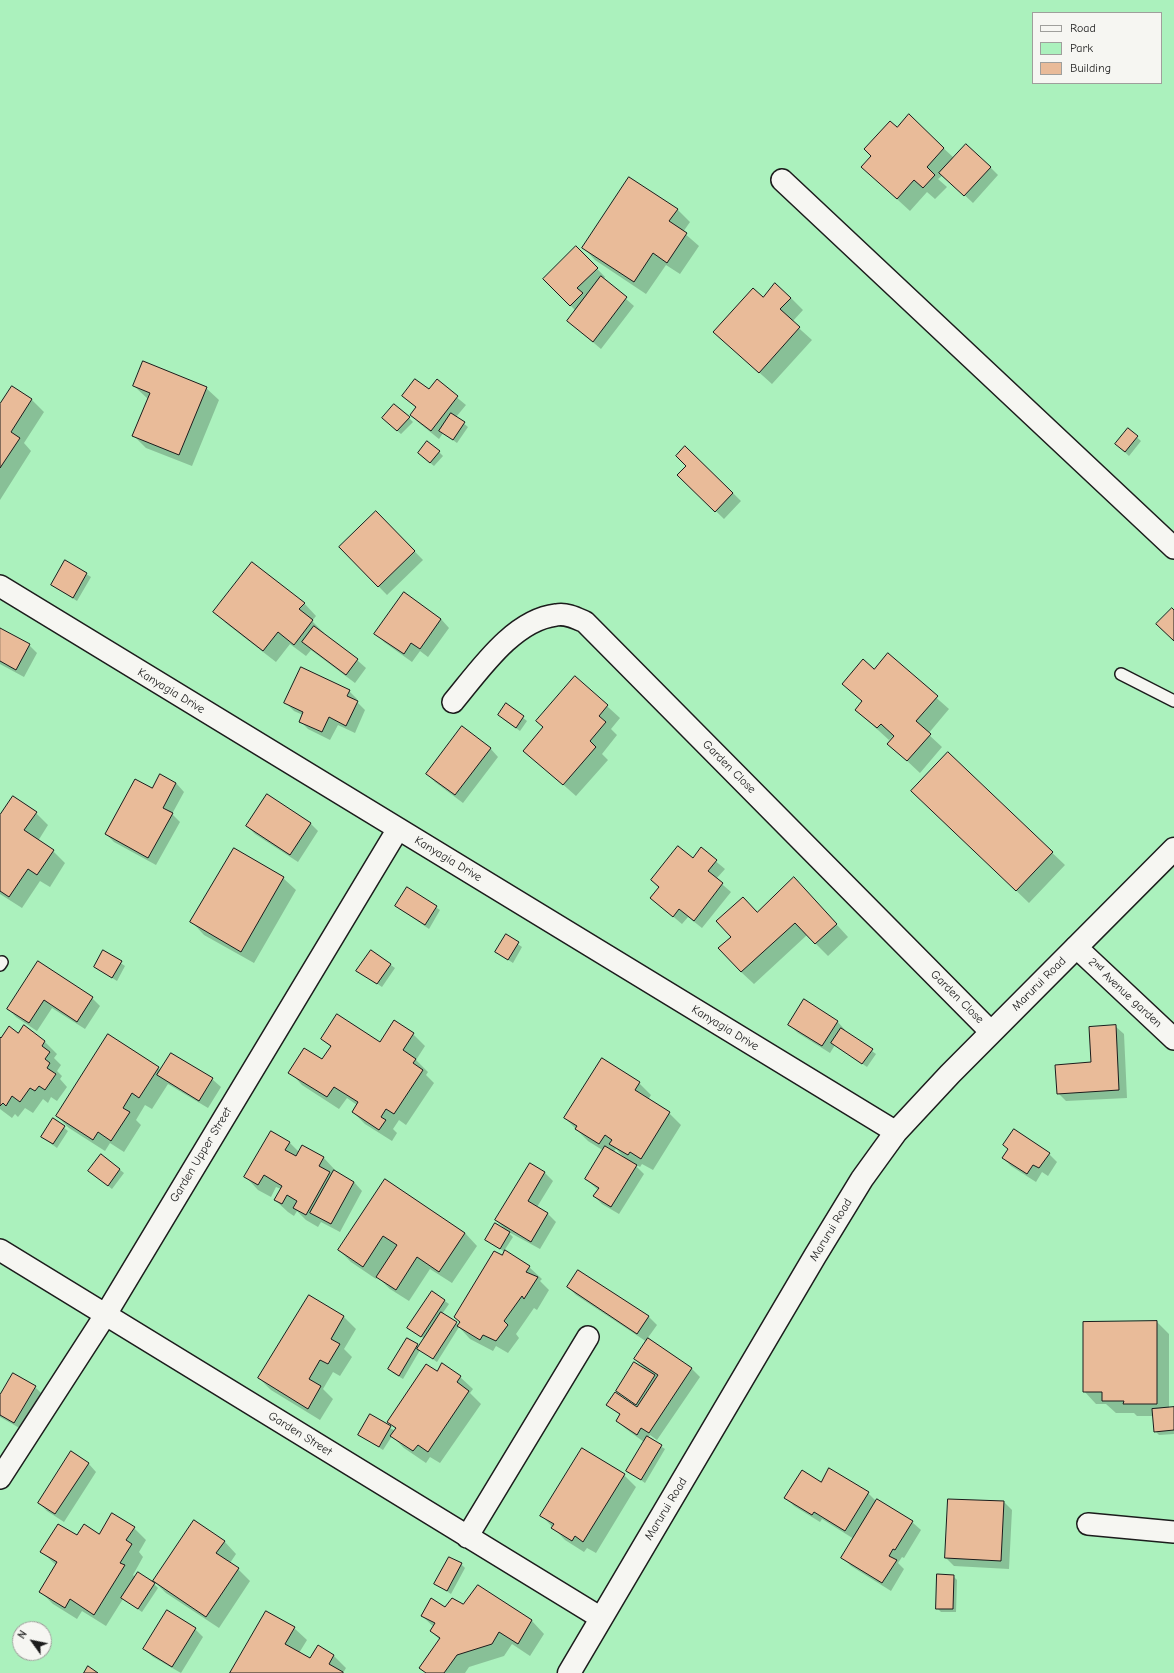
<!DOCTYPE html>
<meta charset="utf-8">
<style>
body{margin:0}
#map{position:relative;width:1174px;height:1673px;overflow:hidden;background:#f6f6f2;font-family:"Comic Neue",sans-serif}
canvas{display:block}
.legend{position:absolute;left:1032px;top:12px;width:130px;height:72px;box-sizing:border-box;background:#f6f6f2;border:1px solid #9f9f9c;margin:0;padding:5px 7px;list-style:none;font-size:12px;color:#1c1c1c}
.legend li{display:flex;align-items:center;gap:8px;height:20px}
.legend b{width:20px;border:1px solid #9f9f9c}
.north{position:absolute;left:12px;top:1621px;width:40px;height:40px;box-sizing:border-box;background:#f6f6f2;border:1px solid #9f9f9c;border-radius:50%;rotate:303deg;font-size:11px;font-weight:700;line-height:16px;text-align:center;color:#1c1c1c}
.north::after{content:'';display:block;margin:auto;width:14px;height:18px;background:#1c1c1c;clip-path:polygon(50% 0,100% 100%,50% 72%,0 100%)}
</style>
<div id="map">
<canvas width="1174" height="1673"></canvas>
<ul class="legend">
<li><b style="height:5px;background:#f6f6f2"></b>Road</li>
<li><b style="height:11px;background:#abf1bd"></b>Park</li>
<li><b style="height:11px;background:#e9bb99"></b>Building</li>
</ul>
<div class="north">N</div>
</div>
<script>
const ctx = document.querySelector('canvas').getContext('2d');
ctx.lineJoin = 'round';
function paint(path, color) {
  ctx.fillStyle = color;
  ctx.fill(path, 'evenodd');
}
function trace(path, color, width, dash) {
  ctx.strokeStyle = color;
  ctx.lineWidth = width;
  ctx.lineCap = dash ? 'butt' : 'round';
  ctx.setLineDash(dash || []);
  ctx.stroke(path);
}
function label(font, color, halo, rows, align = 'center') {
  ctx.font = font + ' "Comic Neue",sans-serif';
  ctx.lineWidth = 3.5;
  ctx.setLineDash([]);
  ctx.textBaseline = 'middle';
  ctx.strokeStyle = halo;
  ctx.fillStyle = color;
  for (const [text, x, y, turn = 0] of rows) {
    ctx.save();
    ctx.translate(x, y);
    ctx.rotate((+turn || 0) * Math.PI / 180);
    ctx.textAlign = isNaN(turn) ? turn : align;
    if (halo) ctx.strokeText(text, 0, 0);
    ctx.fillText(text, 0, 0);
    ctx.restore();
  }
}
const green = new Path2D(`
 M0 0H1174V1673H0ZM1033 13H1161V83H1033ZM20 1629H44V1653H20Z`);
const shadow = new Path2D(`
 M909 116 954 158 990 167 998 175 973 203 943 175 938 179 947 187 935 199 927 192 910 211 875 179 897 128Z
 M677 209 690 222 683 232 699 246 680 274 666 265 646 294 595 260 583 247Z
 M576 247 605 277 603 279 634 306 601 349 568 321 576 311 544 279Z
 M763 298H791L803 310 792 322 812 340 772 384 714 332Z
 M437 381 466 405 456 417 468 427 457 443 443 433 439 439 419 423 411 415 417 408 403 396 429 391Z
 M134 386 206 388 219 400 192 466 146 448 133 435 148 399Z
 M31 399 44 412 24 443 31 451 0 500V406Z
 M409 418 413 422 401 434 387 422Z
 M1128 429 1141 441 1129 456 1116 444Z
 M686 447 741 501 724 519 679 475 687 466Z
 M439 452 443 456 434 466 423 457Z
 M376 512 423 560 387 595 340 547Z
 M65 561 91 577 77 601 52 585Z
 M404 594 441 619 449 628 428 657 420 651 412 662 384 642 376 633Z
 M304 603 316 616 312 621 324 633 323 635 357 660 366 668 355 683 311 650 306 656 290 644 276 662 227 624 215 612Z
 M0 629 29 645 37 653 24 677 0 664Z
 M888 655 949 709 928 734 942 747 920 773 889 744 896 735 895 734 889 740 856 710 863 702 843 684 874 671Z
 M575 677 620 718 611 729 617 735 602 754 608 760 576 796 525 751 544 728 537 721Z
 M349 691 357 699 356 701 365 710 355 733 338 725 330 740 308 729 300 721 303 715 294 711 286 703ZM347 693H349L346 701Z
 M507 705 527 721 520 731 503 719Z
 M490 748 498 757 463 803 435 782 427 774Z
 M948 754 1065 865 1029 903 925 803Z
 M176 783 184 792 172 814 180 822 156 865 114 842 106 834 152 789Z
 M36 813 48 825 38 841 53 851 65 863 50 887 40 881 22 908 0 894V817Z
 M310 823 318 831 298 862 255 834 247 826Z
 M701 849 725 869 716 879 731 892 702 928 688 917 682 924 651 898 659 888 652 880 693 859Z
 M283 878 296 890 254 963 204 935 192 922Z
 M407 888 440 910 429 929 396 906Z
 M806 891 848 937 828 956 807 935 754 984 741 972 757 913Z
 M506 936 522 947 513 963 496 952Z
 M371 951 395 968 382 987 358 971Z
 M104 952 125 966 117 981 95 967Z
 M38 962 92 998 100 1006 85 1029 52 1008 37 1031 16 1017 8 1009Z
 M837 1021 845 1030 844 1031 876 1054 867 1067 835 1045 830 1053 798 1033 789 1025Z
 M1115 1026 1124 1034 1127 1098 1066 1101 1058 1093 1092 1063Z
 M18 1034 45 1042 57 1054 54 1058 61 1065 57 1071 62 1076 60 1079 67 1087 57 1101 51 1097 48 1103 43 1099 33 1113 25 1108 18 1117 15 1114 12 1118 0 1109V1039Z
 M413 1034 425 1046 416 1060 428 1072 426 1075 434 1083 406 1125 399 1120 393 1129 397 1133 392 1141 365 1124 353 1112 357 1105 347 1098 339 1109 302 1085 290 1072 322 1061 331 1047 322 1039 380 1043Z
 M171 1054 212 1079 221 1087 208 1108 168 1084 152 1109 145 1105 136 1120 141 1125 124 1152 110 1143 105 1151 69 1128 57 1116 158 1068 161 1070Z
 M639 1083 651 1095 648 1100 669 1113 681 1125 653 1170 642 1164 640 1167 633 1163 644 1174 619 1214 602 1204 594 1196 598 1190 586 1179 604 1151 588 1141 565 1118ZM616 1149 626 1159 613 1152Z
 M54 1120 68 1131 57 1148 42 1137Z
 M289 1142 299 1152 323 1157 335 1170 334 1172 354 1182 362 1191 340 1232 321 1222 318 1227 306 1220 297 1211 294 1216 288 1212 275 1200 281 1189 276 1187 271 1197 258 1190 246 1177Z
 M1049 1154 1057 1162 1048 1176 1042 1172 1036 1182 1011 1166 1003 1158Z
 M101 1155 124 1173 112 1189 89 1171Z
 M530 1164 545 1173 553 1181 537 1207 548 1214 556 1222 540 1249 507 1231 513 1237 504 1251 529 1267 542 1279 540 1281 549 1290 537 1310 534 1308 516 1334 519 1338 508 1353 496 1346 493 1351 470 1339 459 1327 437 1362 420 1350 403 1379 393 1373 389 1369 407 1339 420 1347 425 1339 409 1328 432 1292 449 1304 442 1314 459 1325 505 1252 486 1240 506 1230 496 1220Z
 M385 1181 465 1233 477 1246 452 1283 430 1269 409 1301 390 1289 377 1276 376 1279 351 1262 339 1250Z
 M578 1271 649 1317 657 1325 647 1339 692 1369 700 1377 657 1440 650 1435 648 1438 665 1449 645 1483 627 1470 644 1442 626 1429 617 1421 621 1416 608 1405 637 1408 638 1407 617 1391 644 1368 635 1359 647 1342 576 1295 568 1287Z
 M309 1296 344 1317 356 1329 344 1349 352 1357 340 1376 333 1372 323 1389 333 1399 320 1420 271 1390 259 1378Z
 M1157 1322 1169 1334V1409L1174 1408V1434L1159 1435 1155 1431 1154 1416H1137L1134 1413H1116L1106 1404H1096L1084 1391Z
 M437 1372 460 1377 473 1389 470 1393 481 1404 440 1463 430 1457 426 1463 404 1448 392 1436 383 1450 359 1435 370 1415 395 1431 396 1429 388 1421Z
 M35 1387 43 1395 23 1430 0 1417V1397Z
 M88 1463 96 1472 64 1522 47 1511 39 1503Z
 M624 1475 636 1487 596 1553 587 1548 584 1552 565 1540 542 1516Z
 M821 1483 868 1493 877 1502 878 1501 912 1522 921 1530 904 1558 902 1557 898 1563 904 1569 891 1591 851 1566 843 1558 854 1539 822 1519 820 1522 794 1506 786 1498Z
 M1004 1502 1012 1510 1009 1569 954 1566 946 1558Z
 M134 1528 146 1540 139 1552 143 1557 133 1575 135 1577 154 1584 158 1588 142 1612 123 1599 106 1626 82 1611 77 1619 53 1604 41 1592 57 1566 42 1552 77 1537 99 1535Z
 M224 1541 236 1554 230 1563 238 1569 250 1581 219 1628 166 1593 154 1581Z
 M461 1564 465 1568 451 1594 436 1584Z
 M953 1576 957 1580 956 1612H941L937 1608Z
 M478 1587 532 1621 544 1634 530 1656 512 1644 504 1656 469 1667 465 1673H426L420 1668 440 1640 431 1631 434 1627 422 1616 445 1609 463 1606Z
 M267 1612 294 1628 307 1640 299 1653 310 1659 318 1647 334 1656 346 1668 343 1673H232Z
 M195 1629 203 1637 181 1673 153 1657 144 1649Z`);
const building = new Path2D(`
 M909 114 944 148 927 167 935 175 923 188 914 180 897 199 861 167 871 156 864 149 890 121 897 127Z
 M966 144 991 167 964 196 939 173Z
 M629 177 678 209 669 221 687 233 667 263 653 253 634 282 582 248Z
 M576 246 598 268 577 288 583 293 570 306 543 279Z
 M601 276 627 297 593 342 567 321Z
 M775 283 791 298 780 309 800 327 759 373 713 332 753 288 763 297Z
 M143 361 207 387 179 455 132 436 150 393 133 386Z
 M415 379 429 389 437 379 458 396 431 431 410 415 416 407 402 396Z
 M12 386 32 399 11 432 20 438 0 468V404Z
 M394 404 410 417 397 431 382 418Z
 M451 413 465 422 453 440 439 431Z
 M1128 428 1138 436 1125 452 1115 444Z
 M427 441 440 451 430 463 418 453Z
 M685 446 733 493 715 512 677 475 686 466 676 456Z
 M376 511 415 551 378 587 339 547Z
 M65 560 87 573 73 598 51 585Z
 M252 562 305 603 299 609 313 620 294 645 278 632 263 651 213 612Z
 M404 592 441 619 420 649 411 643 404 654 374 634Z
 M1172 608 1174 610V641L1156 624Z
 M314 626 358 659 346 675 302 642Z
 M0 628 30 644 16 670 0 661Z
 M888 653 938 696 916 721 931 734 907 761 887 744 894 736 881 724 877 728 855 710 862 701 842 684 863 659 874 669Z
 M301 667 350 690 347 696 358 701 346 726 329 717 322 732 299 722 303 712 284 703Z
 M575 676 608 705 599 716 606 722 590 741 596 747 563 785 523 751 543 727 536 721Z
 M506 703 524 716 516 728 498 715Z
 M462 726 491 748 455 795 426 774Z
 M948 752 1053 852 1016 891 911 791Z
 M160 774 176 783 163 808 173 813 148 858 105 834 135 779 152 788Z
 M267 794 311 823 290 855 246 826Z
 M13 796 37 812 24 830 54 850 37 875 28 869 9 897 0 891V815Z
 M678 846 693 858 701 847 717 860 708 871 723 883 694 921 679 909 673 917 650 898 659 887 651 880Z
 M234 848 284 877 241 952 190 922Z
 M794 877 837 924 815 944 795 923 741 972 718 948 731 937 716 921 743 897 757 912Z
 M407 887 437 906 425 925 395 906Z
 M506 934 519 942 508 960 495 952Z
 M103 950 122 961 112 978 94 967Z
 M371 950 391 964 377 984 356 971Z
 M38 961 93 997 77 1022 44 1000 29 1023 7 1009Z
 M804 999 838 1021 822 1046 788 1025Z
 M337 1014 380 1042 394 1020 414 1033 403 1050 416 1059 413 1063 423 1070 394 1114 386 1109 381 1117 386 1120 379 1130 352 1112 358 1102 334 1087 327 1097 288 1073 304 1048 322 1059 331 1046 321 1039Z
 M24 1025 45 1041 42 1046 50 1052 45 1059 50 1063 47 1068 56 1074 45 1090 39 1086 35 1091 30 1088 20 1102 12 1096 6 1106 3 1103 0 1106V1037L1 1038 9 1026 18 1033Z
 M1116 1025 1119 1090 1057 1094 1055 1065 1091 1062 1089 1027Z
 M841 1028 873 1049 862 1064 831 1043Z
 M108 1034 159 1067 139 1098 132 1093 123 1108 130 1112 111 1141 98 1132 93 1140 56 1116Z
 M171 1053 213 1078 199 1101 157 1075Z
 M602 1058 640 1082 635 1090 670 1112 641 1159 630 1152 628 1155 609 1144 612 1140 605 1135 599 1144 575 1129 577 1126 564 1118Z
 M53 1118 65 1126 53 1144 41 1137Z
 M1014 1129 1050 1153 1039 1168 1033 1165 1027 1174 1002 1158 1008 1149 1003 1145Z
 M271 1131 290 1142 285 1150 296 1156 302 1145 324 1157 319 1166 330 1172 306 1215 293 1208 297 1201 287 1195 282 1204 274 1200 282 1186 264 1175 258 1185 244 1177Z
 M605 1146 637 1165 611 1207 593 1196 599 1188 585 1179Z
 M101 1154 120 1169 108 1186 88 1171Z
 M530 1163 545 1172 528 1201 548 1213 531 1242 495 1220Z
 M334 1170 354 1182 331 1224 310 1213Z
 M385 1179 465 1233 439 1272 417 1257 396 1290 376 1277 397 1245 383 1236 363 1267 338 1250Z
 M495 1223 510 1232 500 1249 485 1240Z
 M505 1250 530 1266 526 1272 538 1277 524 1299 522 1296 504 1321 508 1325 496 1341 483 1335 480 1340 457 1326 460 1322 454 1317 494 1251 502 1255Z
 M578 1270 649 1316 637 1334 567 1287Z
 M432 1291 445 1300 421 1337 407 1328Z
 M309 1295 344 1316 331 1339 340 1344 328 1364 320 1360 309 1379 321 1386 308 1409 258 1378Z
 M441 1312 457 1322 433 1359 417 1349Z
 M1157 1321V1404H1123L1124 1401H1102V1392H1083V1322Z
 M407 1338 418 1344 399 1376 388 1369Z
 M648 1338 692 1368 649 1433 641 1428 637 1435 616 1421 620 1414 606 1405 615 1392 637 1407 658 1375 634 1359Z
 M634 1362 655 1375 636 1405 616 1391Z
 M442 1363 461 1376 457 1382 469 1391 428 1452 418 1445 413 1451 390 1436 396 1428 387 1422 426 1364 437 1371Z
 M13 1373 36 1386 14 1423 0 1415V1395Z
 M1174 1407V1430L1154 1432 1152 1409Z
 M370 1414 391 1426 379 1447 358 1435Z
 M647 1436 662 1445 641 1480 626 1471Z
 M582 1448 625 1474 583 1542 575 1536 572 1541 551 1528 554 1524 540 1516Z
 M71 1451 89 1463 55 1514 38 1503Z
 M829 1468 869 1492 845 1531 814 1512 812 1515 784 1498 802 1470 821 1482Z
 M877 1499 913 1521 895 1550 893 1549 889 1556 897 1560 882 1583 841 1558Z
 M948 1499 1004 1501 1001 1561 945 1558Z
 M112 1513 135 1527 126 1540 132 1544 120 1563 125 1565 94 1615 70 1599 65 1608 39 1592 57 1562 40 1552 58 1524 77 1535 84 1524 99 1534Z
 M194 1520 225 1541 216 1553 239 1568 206 1617 153 1581Z
 M449 1557 462 1563 447 1591 434 1584Z
 M138 1572 155 1583 138 1609 121 1598Z
 M937 1574 954 1575 953 1609H936Z
 M478 1585 532 1620 518 1644 499 1632 492 1644 457 1655 444 1673H426L419 1668 440 1638 430 1631 435 1623 421 1616 431 1598 445 1607 452 1598 463 1604Z
 M167 1610 196 1628 172 1667 143 1649Z
 M266 1611 295 1627 285 1644 310 1658 318 1645 334 1655 329 1664 343 1672V1673H230Z
 M88 1666 98 1673H84Z`);
const lane = new Path2D(`
 M1121 674 1174 701
 M0 965 2 962`);
const street = new Path2D(`
 M782 180 1174 548
 M0 586 896 1132
 M453 702C479 671 513 620 556 615 567 613 576 618 585 622L991 1032
 M1076 947 1174 1039
 M0 1250 601 1618
 M0 1478 106 1314 398 829
 M1088 1524 1174 1532
 M467 1537 588 1337`);
const secondary = new Path2D(`
 M569 1673 815 1256 862 1179 896 1132 950 1074 1174 849`);
const streetNames = [
 ["Kanyagia Drive",171,691,31],
 ["Garden Close",729,767,45],
 ["Kanyagia Drive",448,859,31],
 ["Marurui Road",1039,984,-45],
 ["2ⁿᵈ Avenue garden",1125,993,43],
 ["Garden Close",957,997,45],
 ["Kanyagia Drive",725,1028,31],
 ["Garden Upper Street",201,1155,-59],
 ["Marurui Road",831,1230,-59],
 ["Garden Street",300,1434,32],
 ["Marurui Road",666,1509,-59]
];
paint(green, '#abf1bd');
paint(shadow, '#0003');
paint(building, '#e9bb99');
trace(building, '#1c1c1c', 1);
trace(lane, '#1c1c1c', 14);
trace(street, '#1c1c1c', 24);
trace(secondary, '#1c1c1c', 25);
trace(lane, '#f6f6f2', 11);
trace(street, '#f6f6f2', 21);
trace(secondary, '#f6f6f2', 22);
label('12px', '#1c1c1c', '#f6f6f2', streetNames);
</script>
